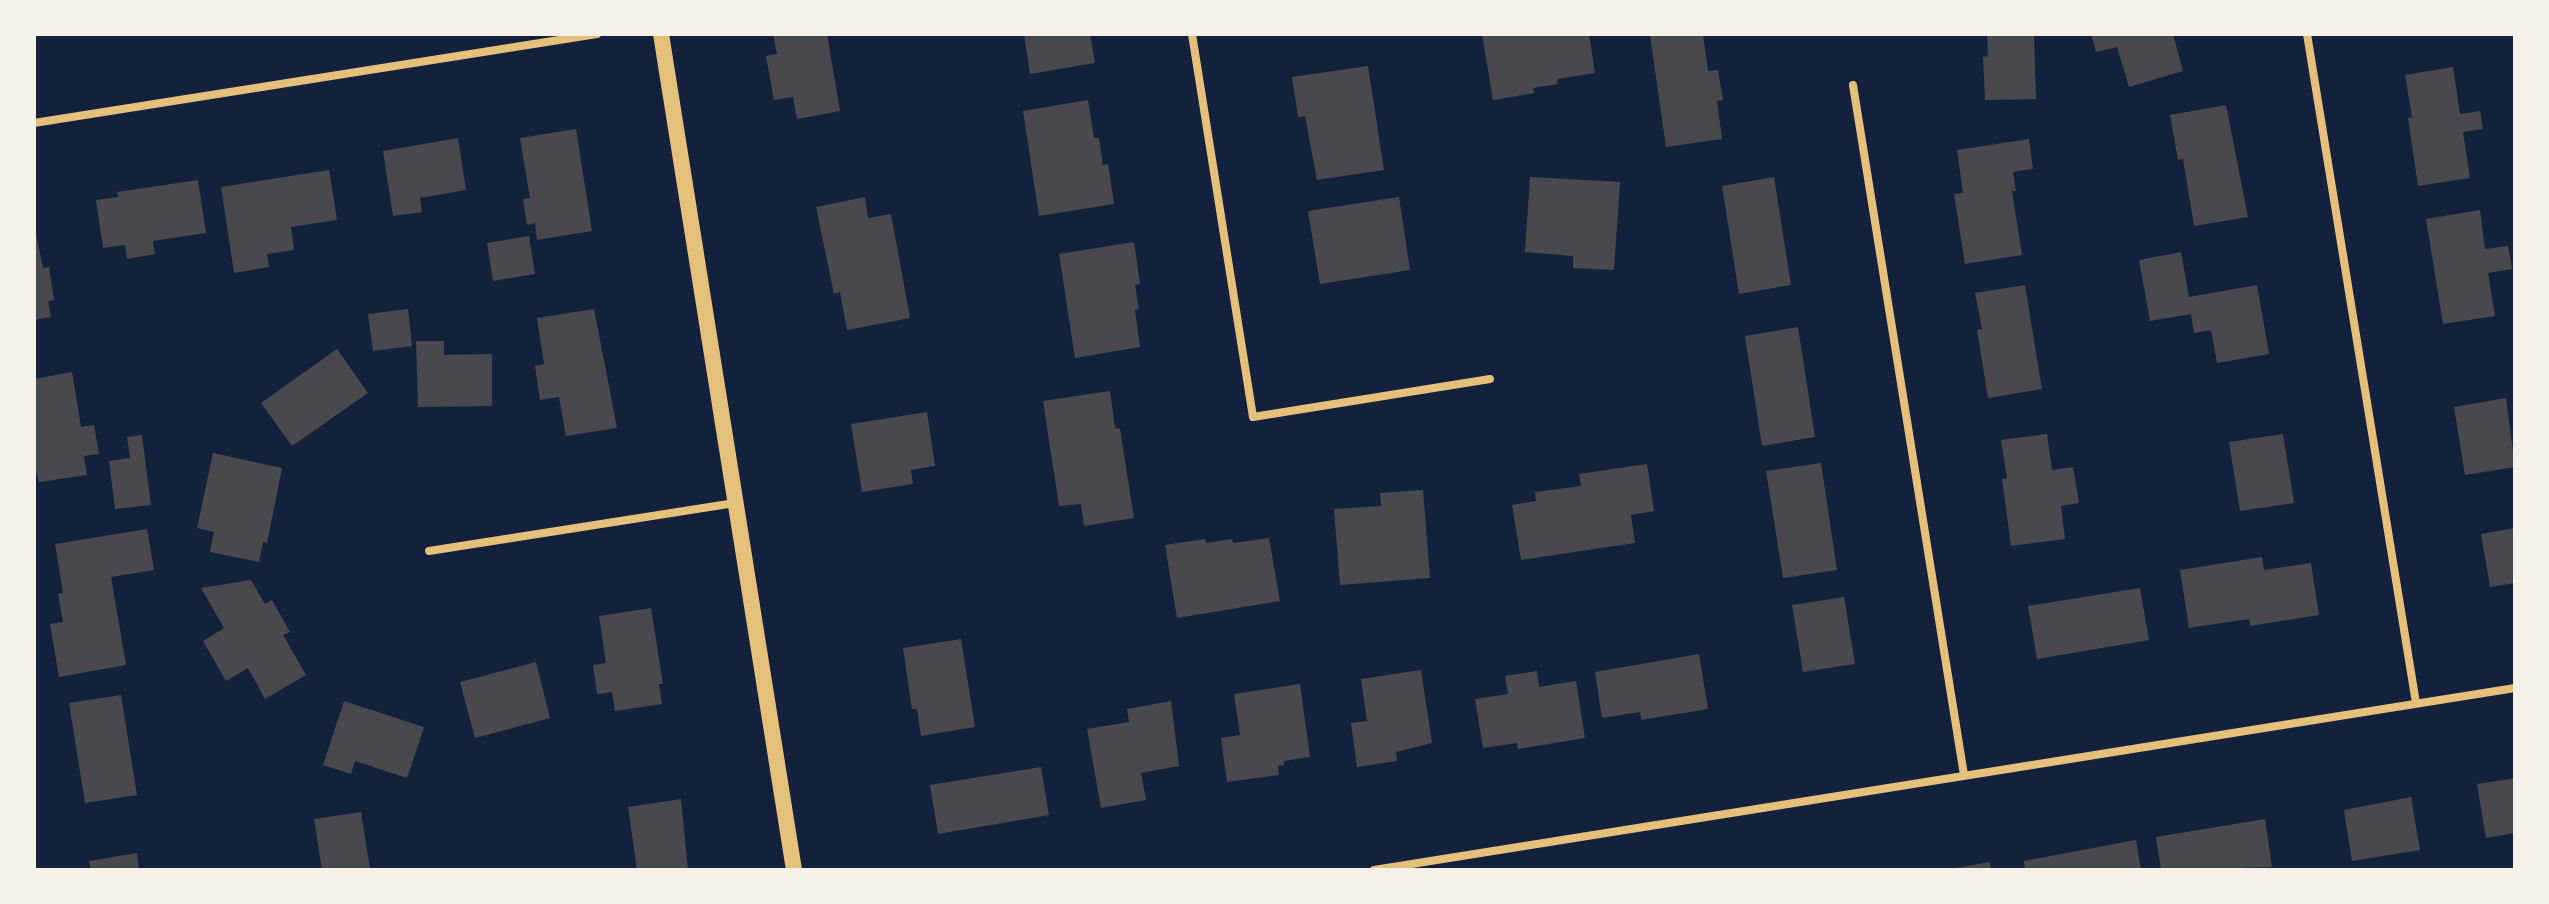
<!DOCTYPE html>
<style>
body{margin:0}
#map{position:relative;width:2549px;height:904px;overflow:hidden;background:#14213d;font-family:"Noto Sans",sans-serif}
canvas{display:block}
.frame{position:absolute;inset:0;border:36px solid #f6f1e7;pointer-events:none}
</style>
<div id="map">
<canvas width="2549" height="904"></canvas>
<div class="frame"></div>
</div>
<script>
const ctx = document.querySelector('canvas').getContext('2d');
ctx.lineJoin = 'round';
function paint(path, color) {
  ctx.fillStyle = color;
  ctx.fill(path, 'evenodd');
}
function trace(path, color, width, dash) {
  ctx.strokeStyle = color;
  ctx.lineWidth = width;
  ctx.lineCap = dash ? 'butt' : 'round';
  ctx.setLineDash(dash || []);
  ctx.stroke(path);
}
const building = new Path2D(`
 M773 34H827L840 111 797 119 793 97 774 100 766 56 777 54Z
 M1024 34H1090L1095 63 1030 74Z
 M1482 34H1589L1595 73 1557 79 1558 84 1533 88 1534 93 1493 100Z
 M1703 34 1708 71 1718 70 1723 100 1717 101 1722 139 1666 147 1650 35Z
 M1987 34H2034L2036 99 1985 100 1983 57 1988 56Z
 M2091 34H2173L2183 71 2129 87 2117 47 2096 52Z
 M1368 66 1384 170 1317 180 1305 116 1298 117 1292 77Z
 M2453 67 2460 114 2480 111 2483 129 2463 132 2470 178 2418 186 2408 118 2412 117 2405 75Z
 M1088 100 1094 138H1099L1103 165 1108 164 1114 204 1039 216 1023 111Z
 M2226 105 2248 217 2194 226 2183 159 2178 160 2170 115Z
 M576 129 592 231 537 240 535 223 527 225 523 199 530 198 520 138Z
 M458 138 466 190 420 198 422 212 393 216 383 151Z
 M2029 139 2033 169 2013 172 2016 191H2012L2022 255 1965 264 1954 194 1963 193 1957 150Z
 M329 170 337 220 291 227 294 250 267 254 269 267 234 273 221 187Z
 M1530 177 1620 182 1614 270 1573 268V256L1525 252Z
 M1774 177 1791 285 1739 294 1722 186Z
 M198 180 206 233 153 241 155 254 127 259 125 245 103 248 96 200 118 197 117 192Z
 M865 197 868 218 891 214 910 318 847 330 840 292 834 294 816 207Z
 M1399 197 1410 270 1320 284 1308 211Z
 M2480 210 2485 249 2508 246 2512 269 2488 273 2495 316 2443 324 2426 219Z
 M34 224 43 268 49 267 54 300 48 301 51 317 34 320Z
 M529 236 535 274 493 281 487 243Z
 M1134 242 1140 284 1135 285 1139 309 1135 310 1140 347 1075 358 1059 254Z
 M2181 252 2189 297 2257 285 2269 354 2217 363 2211 330 2194 333 2191 314 2150 321 2139 260Z
 M2025 285 2042 389 1988 398 1977 330 1982 329 1975 293Z
 M408 309 412 346 373 351 368 314Z
 M594 309 617 428 566 436 559 397 540 400 535 366 544 364 537 318Z
 M1798 327 1815 437 1762 446 1745 336Z
 M416 341H444V355L492 354V406L418 407Z
 M337 349 368 393 292 446 261 403Z
 M72 372 81 427 94 425 99 454 84 456 87 475 39 482 34 464V379Z
 M1110 391 1115 428 1120 429 1134 518 1084 526 1081 504 1059 506 1043 401Z
 M2506 398 2515 467 2465 475 2454 407Z
 M927 412 935 466 911 470 913 484 862 492 851 424Z
 M2047 434 2052 470 2073 467 2079 503 2061 506 2065 539 2011 546 2002 479 2007 478 2001 440Z
 M2283 434 2294 503 2240 511 2229 442Z
 M142 435 151 505 115 509 109 461 130 458 127 437Z
 M213 453 282 468 267 543 263 542 259 562 210 552 214 532 197 528Z
 M1821 463 1837 570 1783 578 1766 471Z
 M1647 464 1654 511 1631 515 1635 543 1521 560 1512 505 1536 501 1535 492 1581 486 1579 474Z
 M1423 490 1430 578 1340 585 1334 509 1381 506 1380 493Z
 M2515 528V583L2490 587 2481 534Z
 M147 529 154 570 111 577 126 665 59 677 50 624 63 622 58 594 63 593 55 544Z
 M1269 538 1280 601 1177 618 1165 545 1205 539 1206 543 1232 539 1233 543Z
 M2262 557 2264 570 2311 563 2319 615 2250 626 2249 619 2189 628 2180 570Z
 M251 580 265 604 272 600 290 632 283 635 306 675 265 699 248 668 226 681 203 641 224 628 201 588Z
 M2140 588 2149 640 2037 659 2028 606Z
 M1844 597 1855 664 1803 672 1792 605Z
 M651 608 663 684H659L662 704 615 711 612 692 597 694 593 665 606 663 599 616Z
 M961 639 975 727 921 736 917 709H912L903 648Z
 M1699 654 1708 709 1641 720 1640 712 1602 718 1595 672Z
 M536 662 550 718 475 738 460 682Z
 M1421 670 1432 743 1396 752 1397 761 1357 767 1351 723 1367 721 1361 679Z
 M1537 671 1539 687 1576 681 1585 738 1518 749 1517 743 1483 748 1475 699 1508 694 1505 676Z
 M1300 684 1310 757 1284 761V765L1278 766 1279 775 1227 782 1221 738 1240 735 1234 694Z
 M121 695 137 795 85 803 69 703Z
 M344 701 424 727 407 778 355 761 351 774 323 765Z
 M1171 701 1179 766 1141 773 1146 800 1101 808 1087 729 1129 722 1127 709Z
 M1041 767 1049 815 938 834 930 785Z
 M2515 778V833L2486 838 2477 784Z
 M2411 797 2420 850 2352 861 2344 810Z
 M681 799 688 870H637L628 807Z
 M361 812 370 869 322 870 314 819Z
 M2265 819 2272 867 2161 870 2156 837Z
 M2136 840 2141 870H2025L2024 861Z
 M137 853 139 870H91L89 861Z
 M1990 862 1991 870H1956V868Z`);
const minor = new Path2D(`
 M1192 34 1253 417 1490 379
 M2307 34 2416 703
 M1853 85 1964 775
 M34 123 597 34
 M429 551 735 503
 M1374 870 2515 688`);
const secondary = new Path2D(`
 M661 34 794 870`);
paint(building, '#48494c');
trace(minor, '#e5c07b', 8);
trace(secondary, '#e5c07b', 16);
</script>
